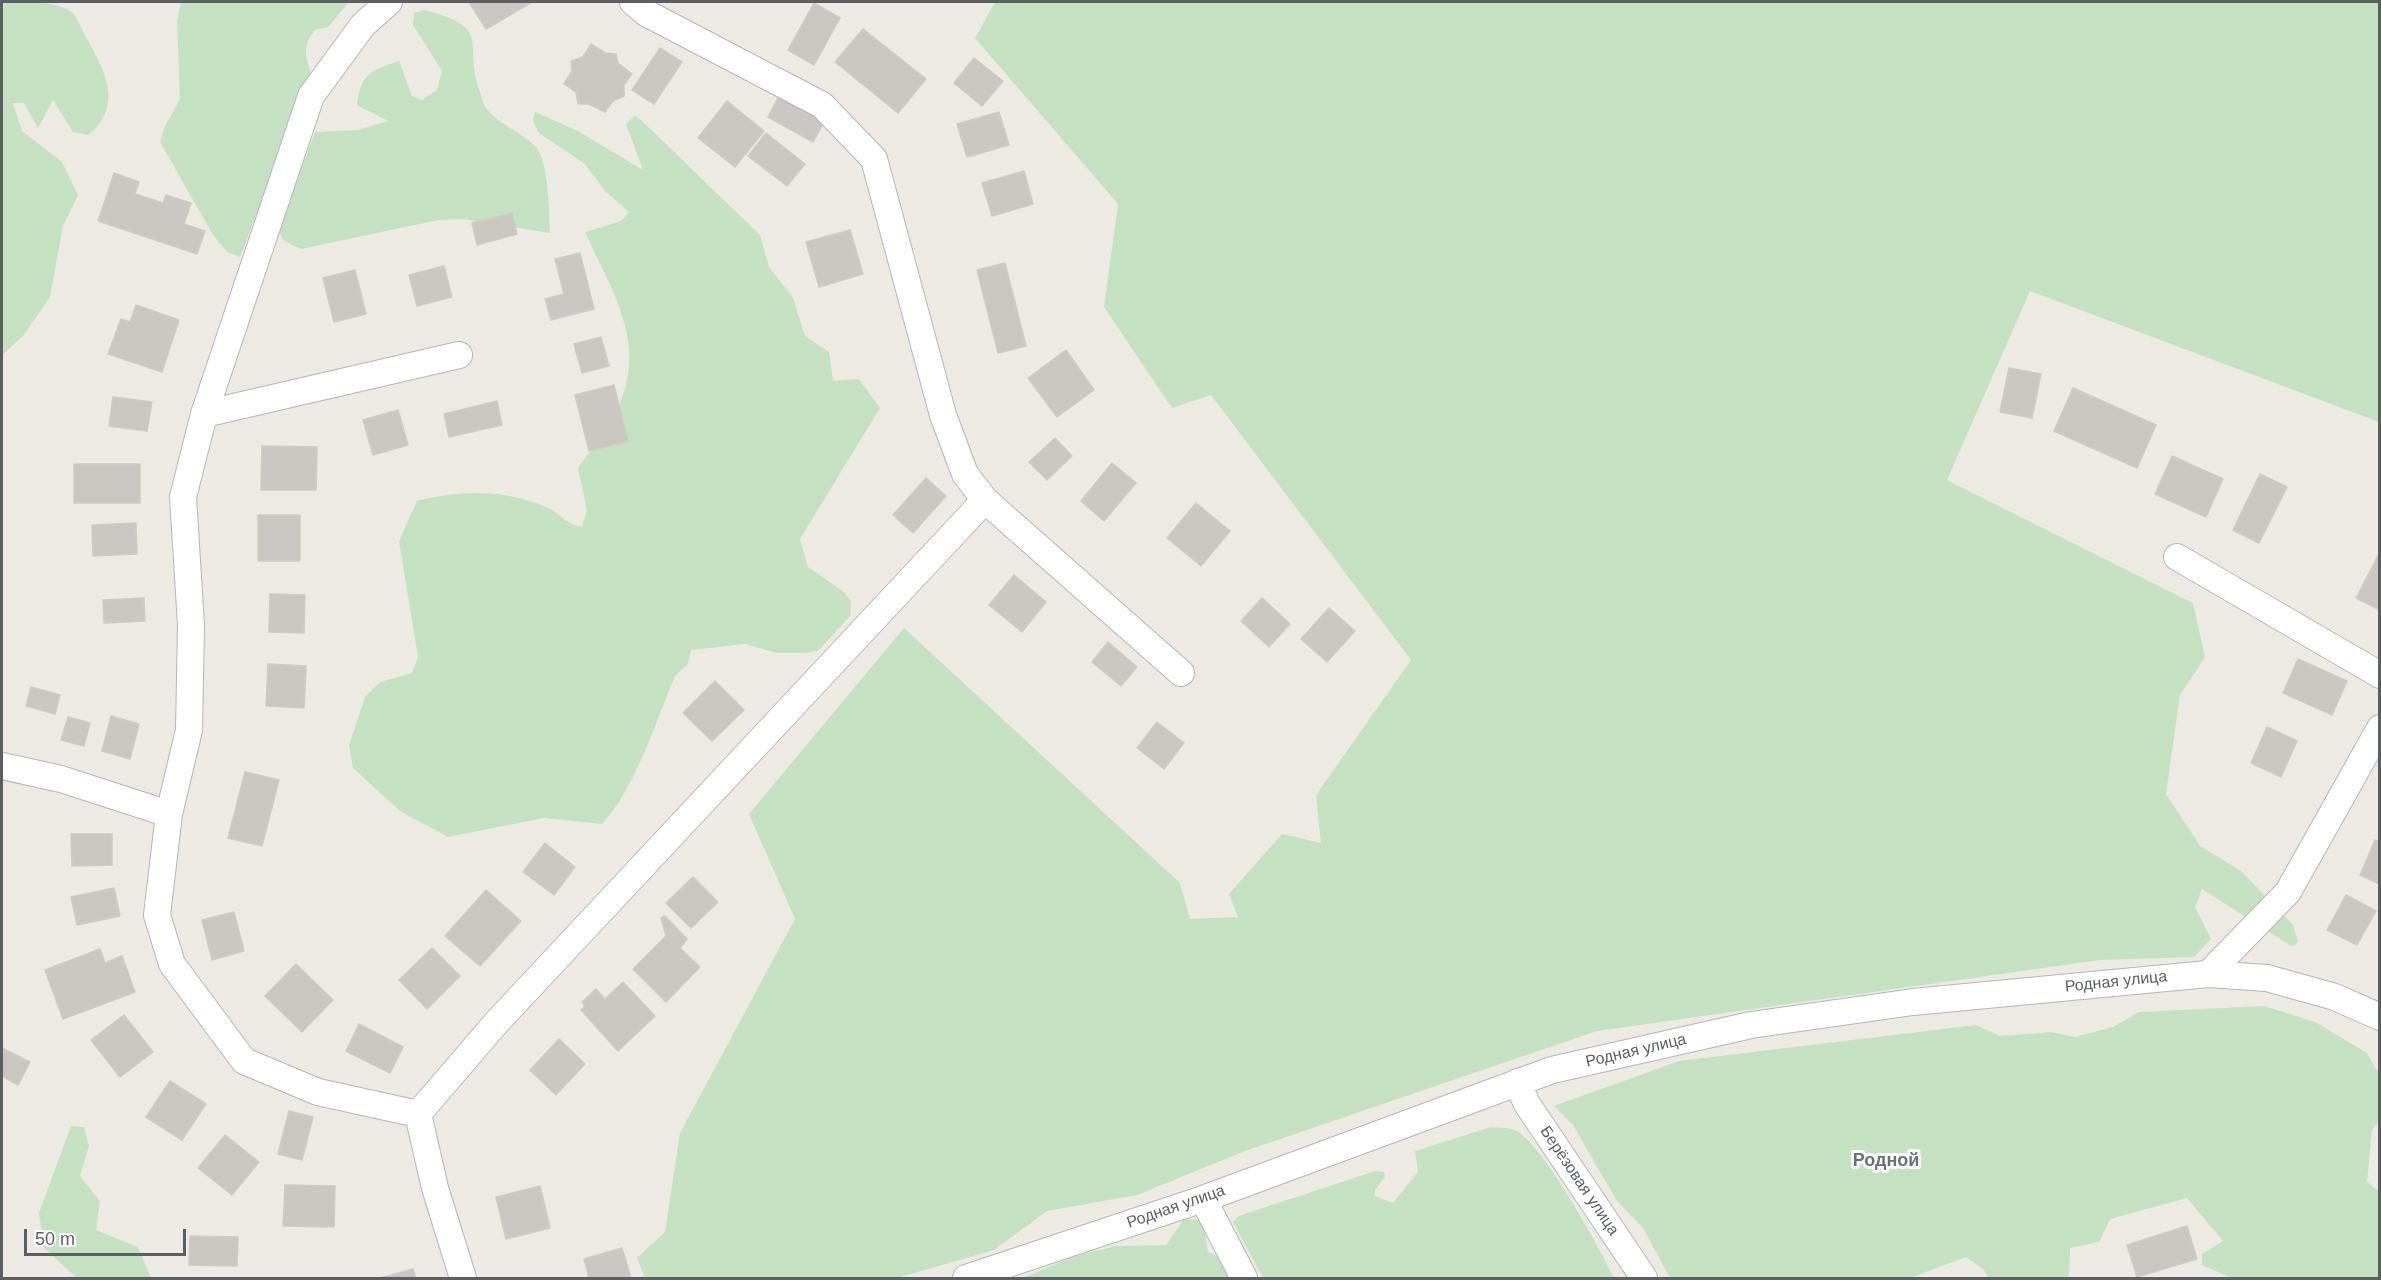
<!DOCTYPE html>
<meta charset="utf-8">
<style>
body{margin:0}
#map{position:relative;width:2381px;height:1280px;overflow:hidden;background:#eceae3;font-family:Helvetica,sans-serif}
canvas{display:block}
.frame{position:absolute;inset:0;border:3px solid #5b5f62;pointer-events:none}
.scale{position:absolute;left:24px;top:1229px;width:162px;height:27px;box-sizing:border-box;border:3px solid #5b5f62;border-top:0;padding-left:8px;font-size:18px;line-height:21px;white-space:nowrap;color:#5b5f62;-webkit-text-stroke:4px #fff;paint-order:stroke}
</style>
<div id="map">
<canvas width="2381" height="1280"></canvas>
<div class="frame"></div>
<div class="scale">50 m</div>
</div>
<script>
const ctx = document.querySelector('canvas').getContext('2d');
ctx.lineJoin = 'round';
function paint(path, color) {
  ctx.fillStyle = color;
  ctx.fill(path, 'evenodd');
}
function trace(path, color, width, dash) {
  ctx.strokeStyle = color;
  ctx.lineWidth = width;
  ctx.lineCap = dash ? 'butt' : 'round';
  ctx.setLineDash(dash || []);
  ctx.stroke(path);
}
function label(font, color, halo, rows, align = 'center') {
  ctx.font = font + ' Helvetica,sans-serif';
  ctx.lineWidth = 6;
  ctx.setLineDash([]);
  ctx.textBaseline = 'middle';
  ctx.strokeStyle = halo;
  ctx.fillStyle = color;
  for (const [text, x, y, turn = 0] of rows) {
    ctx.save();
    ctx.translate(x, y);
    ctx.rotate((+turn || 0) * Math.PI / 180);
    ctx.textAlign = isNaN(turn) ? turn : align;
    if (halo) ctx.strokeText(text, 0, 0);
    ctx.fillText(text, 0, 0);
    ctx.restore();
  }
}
const green = new Path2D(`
 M2 2C25 2 47 0 69 10 77 14 81 29 86 37 105 72 124 104 89 135L73 132 53 100 38 128 24 103H13L22 131 62 162 78 195 63 226 50 297 23 336 2 355Z
 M181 2H349L328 27 315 30C302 46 305 55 311 73L240 257 227 252 213 235 160 142 165 126 180 99 177 21Z
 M995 2H2379V422L2030 291 1947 480 2193 603 2205 657 2180 695 2166 794 2200 846 2241 871 2293 925 2298 941 2295 945 2291 946 2202 889 2195 907 2211 939 2194 957 2100 960 1597 1031 1245 1151 1137 1195 1047 1211 994 1250 897 1278H645L637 1258 665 1232 680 1133 795 919 749 814 904 628 1180 883 1190 919 1238 917 1229 894 1282 834 1321 843 1316 795 1411 660 1211 395 1172 408 1104 307 1118 204 975 38Z
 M424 10C495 28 462 42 480 92 482 97 483 105 487 109 498 124 521 132 534 145 549 158 549 213 550 233L463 219 438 220 301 249 284 241 278 231 315 132 358 130 388 121 357 105C360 73 373 70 399 61L412 96 421 100 437 90 442 71 413 25 414 13Z
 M535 112 578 131 643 170 626 124 635 116 642 121 760 235 769 267 793 298 805 336 829 352 833 381 859 379 880 408 800 539 808 567 844 592 851 601 850 616 819 650 806 653H777L745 644 691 650 688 664 675 676C655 723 636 787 602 824L544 818 448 837 400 811 353 768 349 745 365 697 380 682 412 673 418 657 399 541 417 501C462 490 502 489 546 507 560 512 564 524 582 527L587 510 578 468C591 449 607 431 617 410 649 345 612 291 585 232L621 221 629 212 604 190 585 164 539 133 533 121Z
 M2264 1006 2315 1022 2367 1053 2379 1074 2380 1119 2372 1130 2367 1182 2379 1192V1278H2232L2202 1265V1254L2223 1241 2187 1198 2110 1219 2099 1242 2070 1248 2069 1278H1989L1983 1269 1966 1257 1910 1278H1670L1643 1228 1617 1201 1573 1125 1554 1106 1679 1061 1976 1025 2000 1036 2051 1032 2075 1037 2113 1027 2139 1012Z
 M71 1126 84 1127 89 1146 80 1176 100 1201 96 1230 138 1247 151 1278H77L44 1248 39 1213Z
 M1491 1127C1499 1128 1511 1127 1518 1132 1545 1148 1599 1247 1614 1278H1263L1233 1222 1239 1216 1375 1171 1384 1172 1385 1177 1375 1190V1196L1393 1203 1418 1172 1415 1151Z
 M1184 1219 1203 1220 1208 1252 1221 1258 1228 1278H1023L1072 1257 1116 1246 1166 1245Z`);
const building = new Path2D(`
 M469 2H532L486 29Z
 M814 3 840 18 814 65 788 50Z
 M863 29 926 79 898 113 835 62Z
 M591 44 605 53 616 54 618 63 632 74 624 85V96L613 101 605 112 589 104H578L576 92 564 84 572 71 571 61 583 57Z
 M660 48 682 62 654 104 632 90Z
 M974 58 1003 81 982 106 954 83Z
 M779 96 825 121 813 142 768 117Z
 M727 101 764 131 735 167 698 138Z
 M999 112 1009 145 967 157 957 124Z
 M766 133 805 164 787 186 748 156Z
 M1024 171 1033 204 992 216 982 183Z
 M114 173 139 182 135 194 163 203 166 195 191 203 184 224 205 231 197 254 98 221Z
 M512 213 517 234 477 245 472 223Z
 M850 230 863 274 819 287 806 242Z
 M580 253 594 309 551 320 545 299 564 294 555 259Z
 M1005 263 1026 346 998 353 977 270Z
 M444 266 452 297 417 306 409 275Z
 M355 270 366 314 334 322 323 278Z
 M136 305 179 320 162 372 108 354 121 319 130 322Z
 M601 337 609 366 582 373 574 344Z
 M1066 350 1094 390 1057 417 1028 378Z
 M2009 368 2041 374 2032 418 2000 412Z
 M614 385 628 441 589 451 575 395Z
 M2073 388 2156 425 2137 468 2054 431Z
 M113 397 152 402 147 431 109 426Z
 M497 401 502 425 449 437 444 414Z
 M398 410 408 445 373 455 363 420Z
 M1055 438 1072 456 1047 480 1029 462Z
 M262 446 317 447 316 490H261Z
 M2172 456 2223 479 2206 517 2155 494Z
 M1112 463 1136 483 1104 521 1081 501Z
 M74 464H140V503H74Z
 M2260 474 2287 487 2259 543 2233 530Z
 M926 478 946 496 913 533 893 515Z
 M1196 503 1230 531 1201 566 1167 538Z
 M258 515H300V561H258Z
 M136 523 137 554 93 556 92 525Z
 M2380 552V610L2356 598Z
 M1014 575 1046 602 1022 632 989 605Z
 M270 594 305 595 304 633 269 632Z
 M144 598 145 621 104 623 103 600Z
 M1262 598 1290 624 1269 647 1241 621Z
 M1329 608 1355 631 1327 662 1301 639Z
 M1108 642 1137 667 1121 686 1092 662Z
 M2298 659 2347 681 2332 715 2283 693Z
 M268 664 306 666 304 708 266 706Z
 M715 681 744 710 712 741 683 713Z
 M31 687 60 695 55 714 26 706Z
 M111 716 139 724 130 759 102 751Z
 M68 717 90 723 84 746 61 740Z
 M1157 722 1184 743 1164 769 1137 748Z
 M2267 727 2297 741 2281 777 2251 763Z
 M245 772 279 780 262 846 228 838Z
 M71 834H112V865L72 866Z
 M2375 840 2380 842V884L2360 875Z
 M545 843 575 867 554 895 523 872Z
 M693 877 718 902 691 928 666 903Z
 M114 888 120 916 77 925 71 897Z
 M486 890 521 921 480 966 445 936Z
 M2346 895 2376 911 2357 945 2327 930Z
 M234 912 244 951 212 960 202 920Z
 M665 916 687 939 680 948 700 967 666 1002 633 969 666 936 661 918Z
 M432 948 460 976 427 1009 399 980Z
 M100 949 105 963 122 956 135 992 63 1019 45 970Z
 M296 964 333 1000 302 1032 265 996Z
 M623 982 655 1016 618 1051 581 1010 585 1006 582 1002 596 989 605 999Z
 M124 1015 153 1052 120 1077 91 1040Z
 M359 1024 403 1047 390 1073 346 1051Z
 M559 1039 585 1064 556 1095 530 1070Z
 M2 1048 30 1062 18 1085 2 1076Z
 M170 1081 206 1104 182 1140 146 1117Z
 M289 1111 313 1117 302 1160 278 1154Z
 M225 1135 259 1162 232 1195 198 1168Z
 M285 1185 335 1186 334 1227 283 1226Z
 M540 1186 550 1228 506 1239 496 1197Z
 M2187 1226 2197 1259 2137 1277 2127 1245Z
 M190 1236 238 1237 237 1266 189 1265Z
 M622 1248 631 1278H589L584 1259Z
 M413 1269 416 1278H380Z`);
const minor = new Path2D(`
 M389 2 363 25 311 96 204 414 183 497 191 625 189 730 169 814 157 915 172 964 244 1061 318 1092 418 1114 496 1023 985 500
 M633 2 646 13 822 105 874 159 943 415 965 474 985 500 1181 673
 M204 414 459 355
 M2177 557 2380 675
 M2 766 61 779 169 814
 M2208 974 2288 892 2380 728
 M1517 1082 1527 1104 1644 1278
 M418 1114 435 1188 463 1278
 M1203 1199 1244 1278
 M966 1278 1203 1199 1552 1070 1751 1025 1913 1002 2208 974 2267 978 2335 997 2380 1017`);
const streetNames = [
 ["Родная улица",2116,982,-6],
 ["Родная улица",1636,1051,-13],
 ["Берёзовая улица",1579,1181,56],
 ["Родная улица",1176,1207,-19]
];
const neighbourhoodNames = [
 ["Родной",1886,1161]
];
paint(green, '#c4e2c2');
paint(building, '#cac7c2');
trace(building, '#d0cbc2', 1.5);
trace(minor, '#b4b6b9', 28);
trace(minor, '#fff', 26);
label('16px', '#5b5f62', '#fff', streetNames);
label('bold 18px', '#6c7174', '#fff', neighbourhoodNames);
</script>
